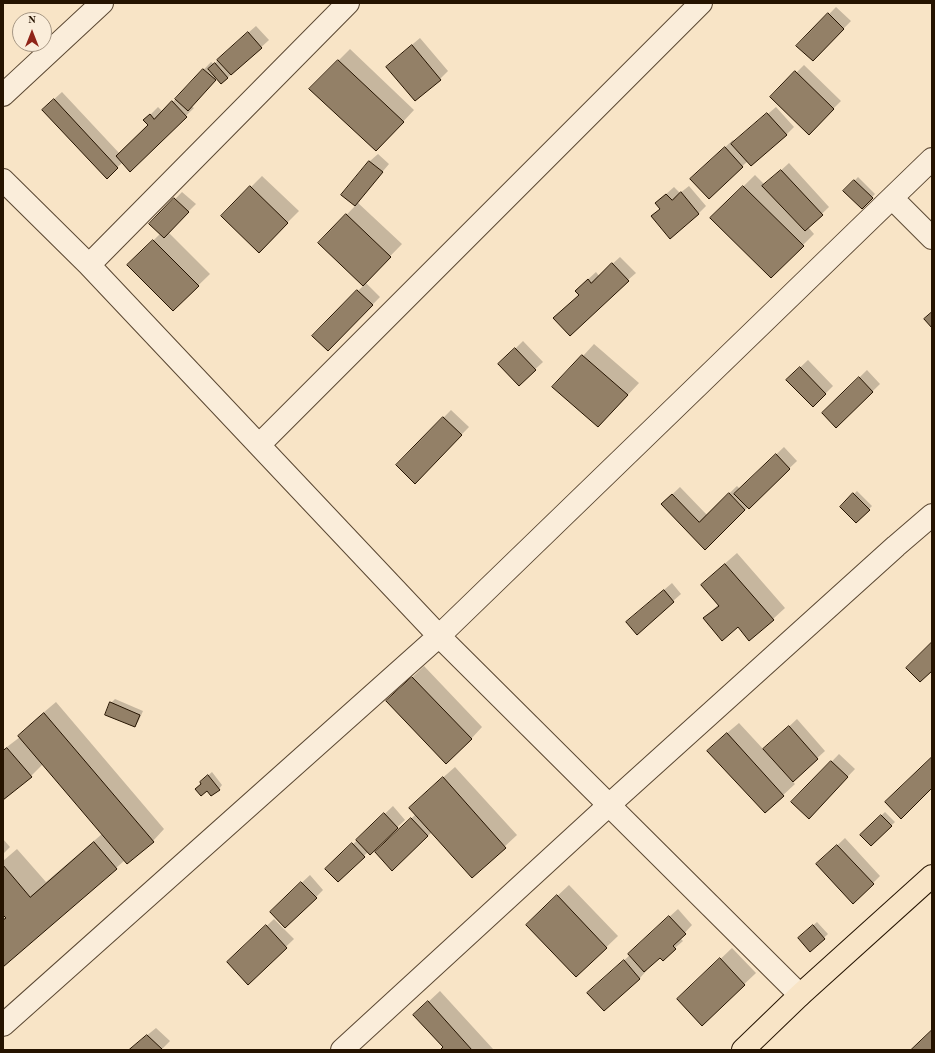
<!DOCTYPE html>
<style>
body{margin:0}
#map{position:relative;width:935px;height:1053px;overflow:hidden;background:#f8e4c6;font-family:"Old Standard TT",serif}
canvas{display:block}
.frame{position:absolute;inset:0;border:4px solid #251300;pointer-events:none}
.north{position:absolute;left:12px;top:12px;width:40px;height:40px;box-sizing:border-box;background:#faedda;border:1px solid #a59683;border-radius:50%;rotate:0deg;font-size:11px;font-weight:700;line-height:16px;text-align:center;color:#251300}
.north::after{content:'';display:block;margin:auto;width:14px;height:18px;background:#8f2418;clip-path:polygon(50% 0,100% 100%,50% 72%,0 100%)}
</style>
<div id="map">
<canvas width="935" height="1053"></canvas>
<div class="frame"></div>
<div class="north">N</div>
</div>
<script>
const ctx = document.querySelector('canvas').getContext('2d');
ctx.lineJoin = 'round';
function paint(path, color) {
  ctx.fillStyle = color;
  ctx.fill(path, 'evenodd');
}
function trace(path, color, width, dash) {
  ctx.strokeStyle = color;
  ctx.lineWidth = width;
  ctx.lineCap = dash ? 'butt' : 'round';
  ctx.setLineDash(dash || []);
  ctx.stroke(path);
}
const shadow = new Path2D(`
 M836 7 851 21 813 60 798 46Z
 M256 26 269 40 222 83 217 78 191 106 194 108 130 170 123 162 107 177 51 102 62 92 120 154 149 125 145 120 158 107 163 112 211 62 214 64 226 52Z
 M420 38 448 71 440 79 415 100 387 67 395 59Z
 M350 49 414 110 387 139 338 61Z
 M804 65 841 101 809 133 772 97Z
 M776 107 794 127 786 135 748 161 709 197 699 171 733 140 735 142Z
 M378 154 389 164 357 202 402 244 365 282 380 297 328 350 313 336 364 285 319 243 356 205 343 195 370 161Z
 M789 163 829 207 808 227 814 234 771 277 711 218 755 175 765 185Z
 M262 176 299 211 259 251 251 187Z
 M858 177 875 194 862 207 845 191Z
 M689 186 706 206 699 213 661 208 664 196 674 187 680 193Z
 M182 192 196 204 168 232 210 274 173 310 128 265 161 233 151 224Z
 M620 257 636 273 628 280 580 295 584 283 596 272 599 276Z
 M523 341 543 362 519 384 500 364Z
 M594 344 639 383 610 414 583 356Z
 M808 360 833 386 813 406 787 380Z
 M867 370 880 384 836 427 823 413Z
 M451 410 469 427 415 482 397 465Z
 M784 447 797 461 705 548 662 504 680 487 707 515 737 486 740 489Z
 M857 491 872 506 856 522 841 507Z
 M737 553 785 608 773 619 738 626 704 618 719 604 702 585 713 574Z
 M672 583 681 594 637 633 635 615Z
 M424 666 482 727 471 739 399 690Z
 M115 699 143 711 138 722 135 726 111 703Z
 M56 702 164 829 153 841 125 860 116 868 3 965V919L6 917 3 913V861L17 849 46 882 102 834 43 764 31 776 3 799V750L20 737 19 736 30 724Z
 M797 719 825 751 792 781 795 784 765 812 720 739 739 723 764 750Z
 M839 754 855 769 809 817 793 802Z
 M455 767 517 835 472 877 432 832 392 869 384 845 416 814 422 796Z
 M212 772 222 785 219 789 202 784 204 779Z
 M393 806 405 820 370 853 368 852 338 881 327 869Z
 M885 812 895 822 871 845 861 835Z
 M845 838 880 876 873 883 825 857Z
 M3 839 10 847 3 854Z
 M310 875 323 890 316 897 279 904Z
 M569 885 618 936 576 976 539 913Z
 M678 909 692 925 680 938 683 941 675 948 660 956 646 969 647 970 640 978 604 1010 588 993 630 955 637 946Z
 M274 919 294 939 248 983 236 955Z
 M817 922 828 934 810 951 802 935Z
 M732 948 756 973 702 1024 690 988Z
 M440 991 493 1049 491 1050H441L444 1047 426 1004Z
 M156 1028 170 1041 161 1050H129Z`);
const building = new Path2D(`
 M828 13 844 29 813 61 796 46Z
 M248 32 262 48 231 75 217 60Z
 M412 45 441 80 415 101 386 67Z
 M338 60 404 122 376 151 309 89Z
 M215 63 228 78 221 84 208 69Z
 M203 69 216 80 188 111 175 99Z
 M795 71 834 109 809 135 770 97Z
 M54 99 118 168 107 179 42 110Z
 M172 101 187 117 130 172 116 156 148 125 143 120 150 114 154 119Z
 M767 113 787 135 751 166 731 144Z
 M725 147 743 167 709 199 690 179Z
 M369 161 383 172 355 206 341 195Z
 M781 170 823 215 805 231 762 186Z
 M854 180 873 198 862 209 843 191Z
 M250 186 288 223 259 253 221 216Z
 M743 186 804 246 771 278 710 218Z
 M681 192 699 214 670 239 651 216 660 209 655 203 666 194 672 200Z
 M174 198 189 212 164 238 149 224Z
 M346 214 391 257 363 286 318 243Z
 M153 240 199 286 173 311 127 265Z
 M612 263 629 281 570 336 553 318 579 295 575 291 588 279 591 283Z
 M357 290 373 305 328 351 312 336Z
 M932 312V328L924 319Z
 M515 348 536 370 519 386 498 364Z
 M582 355 628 395 598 427 552 387Z
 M800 367 826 394 813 407 786 380Z
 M859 377 873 392 836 428 822 413Z
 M443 417 462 435 415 484 396 465Z
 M776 454 790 469 749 509 734 494Z
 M729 493 745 510 705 550 661 504 672 494 699 522Z
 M853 493 870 510 856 523 840 507Z
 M725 564 774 620 749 641 738 627 722 641 703 618 719 606 701 585Z
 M664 590 674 602 637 635 626 622Z
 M932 642V671L920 682 906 668Z
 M412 677 472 739 446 764 386 701Z
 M110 702 140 715 135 727 105 715Z
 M44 713 154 842 127 864 18 736Z
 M789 726 818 759 793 782 763 749Z
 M727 733 784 796 765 813 707 751Z
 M7 748 32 777 3 800V751Z
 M932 757V788L901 819 885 802Z
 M831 761 848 777 809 819 791 802Z
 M208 775 220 790 211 796 207 791 201 796 195 789 201 784 200 782Z
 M443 777 506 848 472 878 409 808Z
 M384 813 398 828 370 855 356 840Z
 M881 815 892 826 871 846 860 835Z
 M411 818 428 836 392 871 375 852Z
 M94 842 117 869 3 967V920L6 918 3 915V865L30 897Z
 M352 843 365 857 338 882 325 869Z
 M837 845 874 884 853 904 816 864Z
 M301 882 317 898 285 928 270 912Z
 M557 895 607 948 576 977 526 925Z
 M669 916 686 934 673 946 676 949 663 961 660 958 644 972 628 954Z
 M266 925 287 948 248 985 227 962Z
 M813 925 825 939 810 952 798 938Z
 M720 958 745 985 702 1026 677 999Z
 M624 960 640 979 604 1011 587 993Z
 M428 1001 472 1050H440L443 1047 413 1015Z
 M932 1030V1050H911Z
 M147 1035 163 1050H129Z`);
const minor = new Path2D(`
 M3 95 102 3
 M3 180 89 265 439 636 800 995
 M892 198 932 238
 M89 265 348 3
 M259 445 701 3
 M3 1025 439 636 932 159
 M342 1050 609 805 896 546 932 515`);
const primary = new Path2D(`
 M743 1050 800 995 932 876`);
paint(shadow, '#0003');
paint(building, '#938067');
trace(building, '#251300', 1);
trace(minor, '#5a4732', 24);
trace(primary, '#251300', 24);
trace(minor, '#faedda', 22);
trace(primary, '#f8e4c6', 22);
</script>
